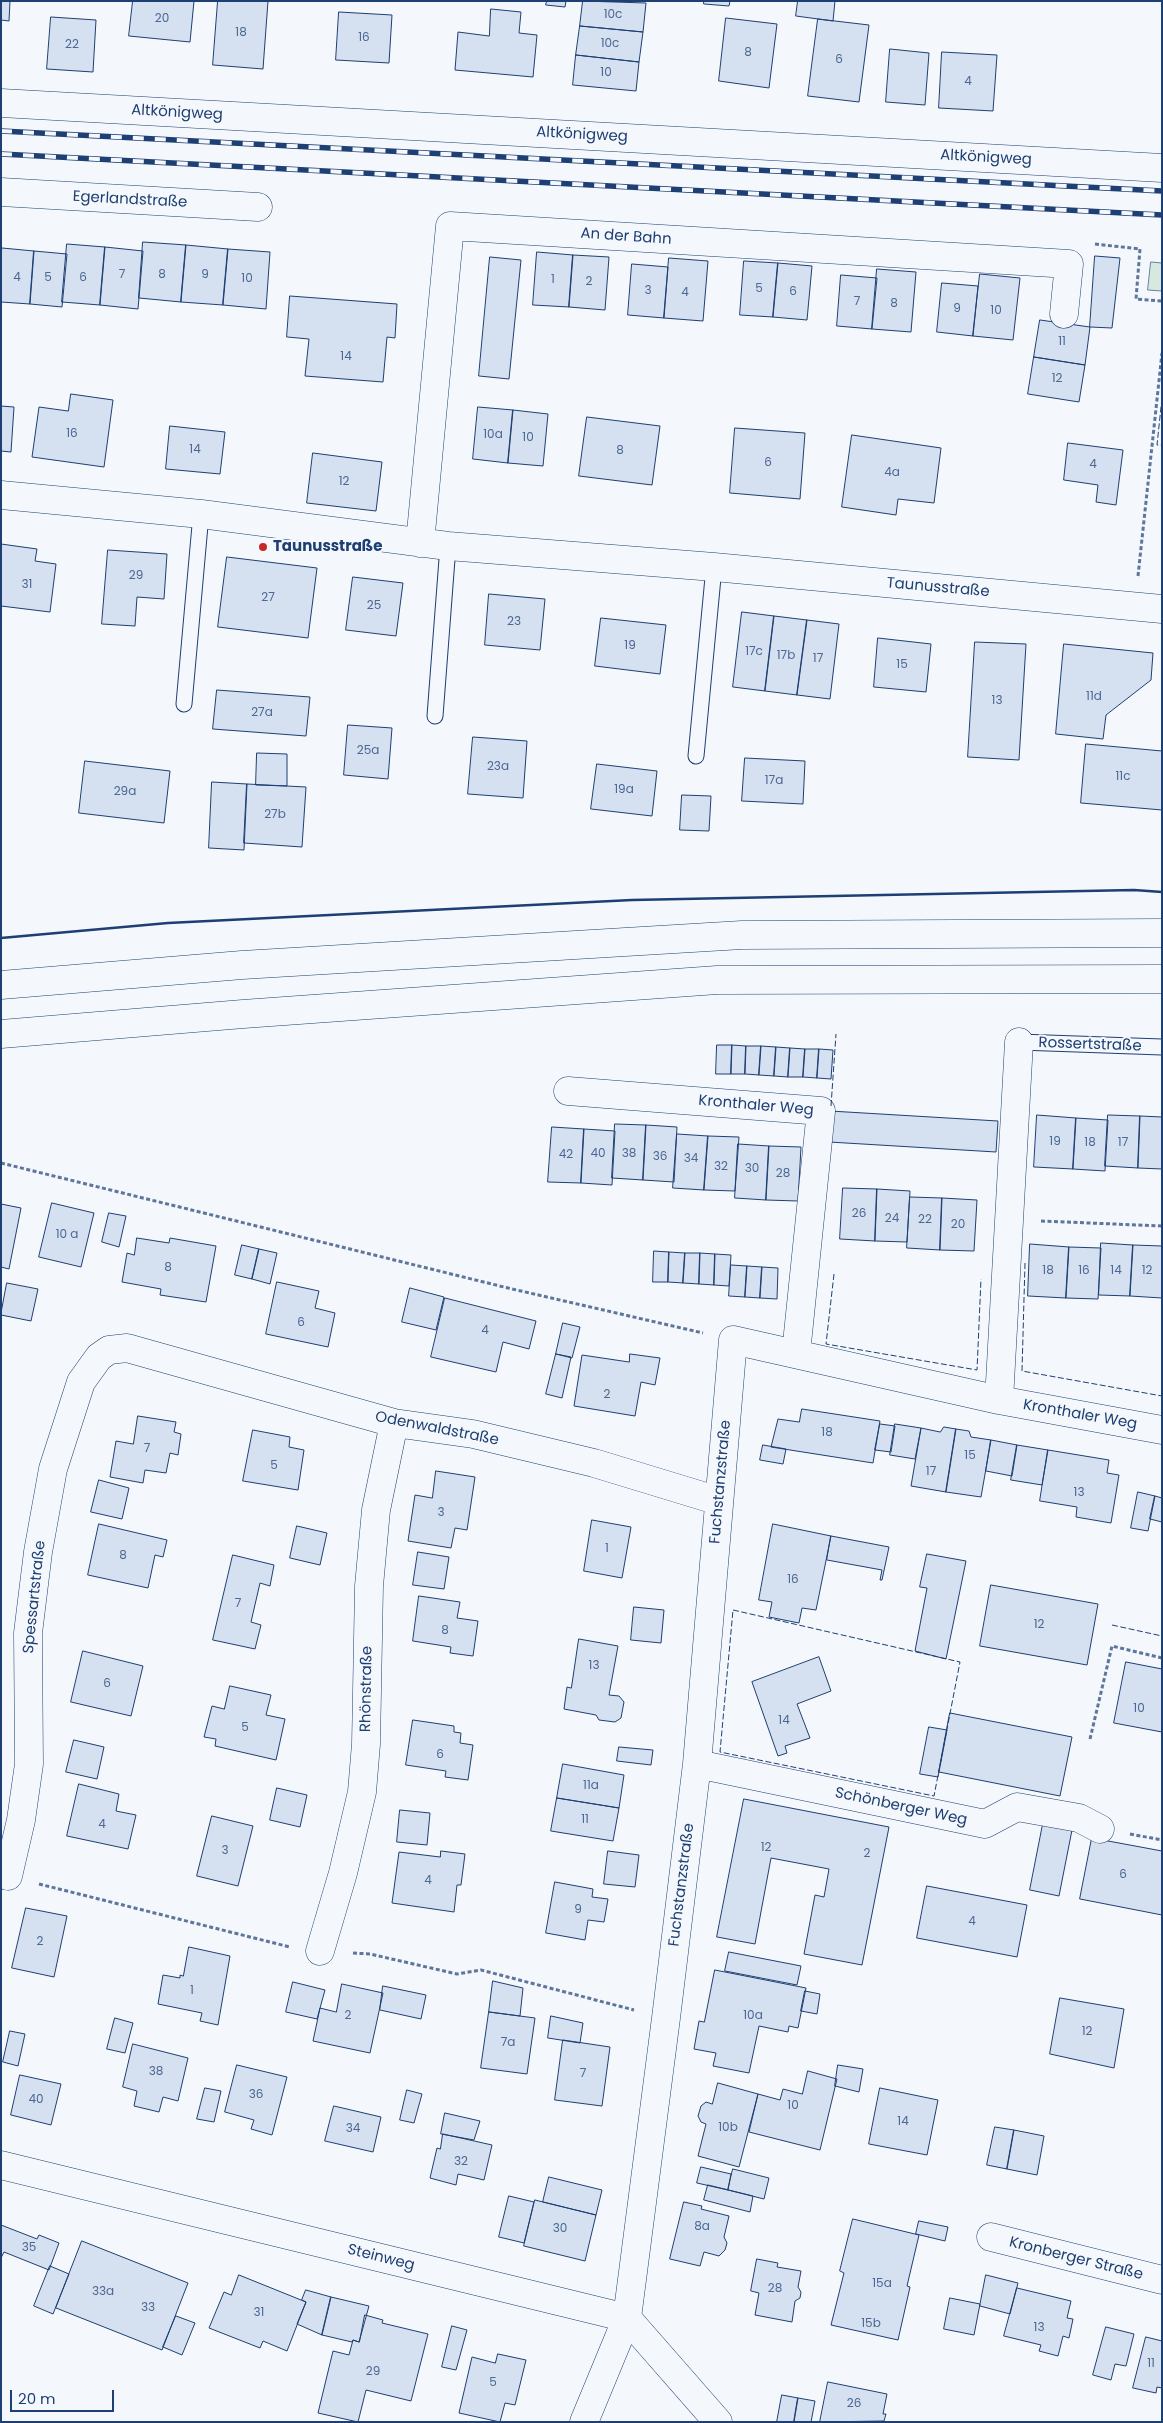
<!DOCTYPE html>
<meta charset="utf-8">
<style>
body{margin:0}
#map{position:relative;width:1163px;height:2423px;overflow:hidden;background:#f4f7fb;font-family:Poppins,sans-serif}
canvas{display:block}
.frame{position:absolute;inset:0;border:2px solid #1d3f73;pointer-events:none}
.scale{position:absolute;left:10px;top:2390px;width:104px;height:22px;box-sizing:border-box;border:2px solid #1d3f73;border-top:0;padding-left:6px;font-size:15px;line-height:18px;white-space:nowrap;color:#1d3f73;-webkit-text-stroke:4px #f4f7fb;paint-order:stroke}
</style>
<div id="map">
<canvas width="1163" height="2423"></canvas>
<div class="frame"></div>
<div class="scale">20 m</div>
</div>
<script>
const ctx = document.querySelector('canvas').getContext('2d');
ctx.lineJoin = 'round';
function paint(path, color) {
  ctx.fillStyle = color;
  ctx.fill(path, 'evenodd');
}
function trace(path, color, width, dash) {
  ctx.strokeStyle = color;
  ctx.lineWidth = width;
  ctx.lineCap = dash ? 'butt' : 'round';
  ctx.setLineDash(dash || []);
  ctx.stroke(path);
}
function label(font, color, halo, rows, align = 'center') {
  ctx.font = font + ' Poppins,sans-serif';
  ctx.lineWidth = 4;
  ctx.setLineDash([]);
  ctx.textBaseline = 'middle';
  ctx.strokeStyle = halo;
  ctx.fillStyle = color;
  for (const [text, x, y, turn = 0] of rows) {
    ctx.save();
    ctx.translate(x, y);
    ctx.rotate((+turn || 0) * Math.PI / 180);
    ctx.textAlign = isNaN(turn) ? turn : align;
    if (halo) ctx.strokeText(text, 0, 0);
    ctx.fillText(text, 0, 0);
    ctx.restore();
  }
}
const green = new Path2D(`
 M1151 262 1162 263V291L1148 290Z`);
const building = new Path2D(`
 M1 1H10L9 21 1 20Z
 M133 1H194L190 42 129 36Z
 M218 1H268L263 69 213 65Z
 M547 1H566L565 7 546 5Z
 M583 1 646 3 643 32 580 26Z
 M704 1H730L729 6 704 4Z
 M798 1H835L833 21 796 16Z
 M491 9 521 12 519 33 537 35 533 77 455 70 458 32 489 36Z
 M339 12 392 15 389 63 336 60Z
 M51 17 96 20 93 72 47 69Z
 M726 18 777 24 769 88 719 81Z
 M818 19 869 25 859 102 808 96Z
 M580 26 643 32 639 62 576 55Z
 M890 49 929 53 925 105 886 102Z
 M942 52 997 55 993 111 939 108Z
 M576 55 639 62 636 91 573 85Z
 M143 242 186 245 181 302 139 298Z
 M67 244 105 247 100 305 62 302Z
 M186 245 228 249 223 305 181 302Z
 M105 247 143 251 138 309 100 305Z
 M2 248 34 251 30 304 1 302Z
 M228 249 270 252 266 309 223 305Z
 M34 251 67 254 62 307 30 304Z
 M537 252 573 255 569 307 533 305Z
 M573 255 609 257 605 310 569 307Z
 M1095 256 1120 258 1112 328 1090 327Z
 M490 257 521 260 509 379 479 376Z
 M669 258 708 261 703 321 664 318Z
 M744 261 778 263 773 317 740 315Z
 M778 263 812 266 807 320 773 317Z
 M632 264 668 267 664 318 628 315Z
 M877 269 916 272 911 332 872 329Z
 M980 274 1020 278 1013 340 973 336Z
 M841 275 877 278 872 329 837 326Z
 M942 283 978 286 973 336 937 332Z
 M290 296 397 304 395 338 387 337 383 382 305 376 309 339 287 337Z
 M1040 320 1090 327 1085 365 1034 357Z
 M1034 357 1085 365 1079 402 1028 394Z
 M71 394 113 400 104 467 32 457 39 407 68 411Z
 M1 406 14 407 11 452 1 451Z
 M478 407 513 410 508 463 473 459Z
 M513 410 548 414 543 466 508 463Z
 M587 417 660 426 652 485 579 476Z
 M170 426 225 432 220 474 166 469Z
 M735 428 805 433 800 499 730 493Z
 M852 435 941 448 934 503 898 499 896 515 842 507Z
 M1068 443 1123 450 1116 505 1096 502 1098 485 1064 480Z
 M313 453 382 462 376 511 307 503Z
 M1 544 37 549 35 561 56 564 50 612 1 606Z
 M108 550 167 554 164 599 137 597 135 626 102 624Z
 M227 557 317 568 308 638 218 627Z
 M353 577 403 583 396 636 346 630Z
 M489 594 545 599 540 650 485 645Z
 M742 612 774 616 765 691 733 687Z
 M774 616 807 620 797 695 765 691Z
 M601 618 666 625 660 674 595 666Z
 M807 620 839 624 830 699 797 695Z
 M878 638 931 644 926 692 874 687Z
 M975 642 1026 644 1019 760 968 757Z
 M1064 644 1153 653 1151 680 1106 715 1103 739 1056 734Z
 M217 690 310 697 306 736 213 729Z
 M348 725 392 728 388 779 344 775Z
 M473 737 527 741 523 798 468 794Z
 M1086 744 1162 751V810L1081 803Z
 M257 753 287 754V786L256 785Z
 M745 758 805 761 803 804 742 801Z
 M85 761 170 771 164 823 79 813Z
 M597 764 657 771 652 816 591 809Z
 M212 782 247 784 244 850 209 848Z
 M247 784 306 787 302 847 244 843Z
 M682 795 711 796 709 831 680 830Z
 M717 1045H732L731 1074H716Z
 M732 1045 746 1046 745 1074H731Z
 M746 1046H761L759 1075 745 1074Z
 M761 1046 776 1047 774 1076 759 1075Z
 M776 1047 790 1048 788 1077 774 1076Z
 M790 1048 805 1049 803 1077H788Z
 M805 1049H819L817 1078 803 1077Z
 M819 1049 833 1050 831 1079 817 1078Z
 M830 1111 998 1121 996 1152 829 1142Z
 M1037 1115 1076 1118 1073 1169 1034 1167Z
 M1108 1115 1140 1116 1138 1168 1105 1166Z
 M1140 1116 1162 1117V1169L1138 1168Z
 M1076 1118 1108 1120 1105 1171 1073 1169Z
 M615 1124 646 1125 643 1180 612 1178Z
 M646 1125 677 1127 674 1182 643 1180Z
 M552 1127 584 1129 581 1183 548 1182Z
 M584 1129 615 1131 612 1185 581 1183Z
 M677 1134 708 1136 704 1190 673 1188Z
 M708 1136 739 1137 735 1191 704 1190Z
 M738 1144 769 1146 766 1200 735 1198Z
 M769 1146 801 1147 798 1201 766 1200Z
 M843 1188 877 1189 875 1241 840 1239Z
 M877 1189 910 1191 907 1242 875 1241Z
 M910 1197 942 1198 940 1250 907 1248Z
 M942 1198 977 1200 974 1251 940 1250Z
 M52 1203 94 1213 81 1267 39 1257Z
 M1 1204 21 1208 9 1269 1 1267Z
 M109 1213 126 1216 119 1247 102 1242Z
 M137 1238 169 1243 170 1238 216 1246 206 1302 160 1295 161 1289 122 1282 127 1253 134 1255Z
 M1101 1243 1133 1245 1130 1296 1099 1295Z
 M1030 1244 1069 1247 1066 1298 1028 1296Z
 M242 1245 259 1249 252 1279 235 1275Z
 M1133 1245 1162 1246V1298L1130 1296Z
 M1069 1247 1101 1248 1098 1299 1066 1298Z
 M259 1249 277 1253 270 1284 252 1279Z
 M654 1251 669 1252 668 1282H653Z
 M669 1252 685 1253 683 1283 668 1282Z
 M685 1253H700L699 1284 683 1283Z
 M700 1253 715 1254 714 1285 699 1284Z
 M715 1254 731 1255 729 1286 714 1285Z
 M731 1265 747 1266 745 1297 729 1296Z
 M747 1266 762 1267 760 1298 745 1297Z
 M762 1267 778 1268 777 1299 760 1298Z
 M277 1282 319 1291 315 1308 335 1313 328 1347 266 1334Z
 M7 1283 38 1289 31 1321 1 1315Z
 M410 1288 444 1297 436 1330 402 1322Z
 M445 1298 536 1321 529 1349 503 1342 496 1372 431 1357Z
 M563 1323 580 1327 572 1358 556 1354Z
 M556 1354 571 1357 562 1398 546 1394Z
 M630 1354 660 1358 655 1385 641 1382 635 1416 574 1406 582 1355 629 1362Z
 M802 1409 880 1421 873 1463 771 1447 778 1419 799 1422Z
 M138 1416 176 1422 174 1432 181 1434 178 1455 170 1453 166 1473 145 1470 143 1483 110 1477 116 1441 133 1444Z
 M880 1424 895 1426 891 1452 875 1450Z
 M895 1424 921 1428 915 1459 890 1455Z
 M944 1427 956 1429 946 1492 911 1486 921 1428 940 1432Z
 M956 1429 969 1431 971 1437 991 1440 981 1497 946 1492Z
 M253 1430 290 1437 289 1447 304 1450 298 1490 243 1481Z
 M991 1440 1017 1445 1012 1476 986 1471Z
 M763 1445 786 1449 783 1464 760 1460Z
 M1017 1445 1048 1450 1042 1485 1011 1480Z
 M1048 1450 1109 1460 1107 1473 1119 1475 1111 1523 1076 1517 1077 1507 1040 1501Z
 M436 1471 475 1477 467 1530 455 1528 451 1548 408 1541 415 1495 432 1498Z
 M99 1480 129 1488 122 1519 91 1512Z
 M1138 1492 1155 1496 1148 1531 1131 1528Z
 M1155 1496 1162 1498V1522L1150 1519Z
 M592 1520 631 1527 622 1578 584 1571Z
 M99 1524 167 1540 163 1557 155 1555 148 1588 88 1575Z
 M773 1524 831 1536 816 1610 802 1608 799 1623 769 1617 772 1602 759 1600Z
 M297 1526 327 1533 320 1565 290 1558Z
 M831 1536 889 1547 882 1580H880L882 1570 827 1560Z
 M418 1552 449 1557 444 1589 413 1585Z
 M927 1554 966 1561 946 1659 915 1651 927 1588 920 1587Z
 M233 1555 274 1565 270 1586 260 1583 251 1622 261 1625 255 1649 213 1640Z
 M991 1585 1098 1604 1087 1665 980 1646Z
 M419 1596 460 1602 457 1618 478 1621 473 1656 450 1653 451 1647 413 1641Z
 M634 1607 664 1610 661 1643 631 1640Z
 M579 1639 618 1646 609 1695 619 1696 624 1702 621 1718 615 1722 599 1720 596 1715 564 1709 567 1687 571 1688Z
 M83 1651 143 1666 131 1716 71 1702Z
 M819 1657 831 1691 797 1704 810 1738 785 1746 787 1753 778 1756 752 1682Z
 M1126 1662 1162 1669V1732L1114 1723Z
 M230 1686 271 1695 266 1715 285 1719 276 1760 215 1746 216 1739 204 1737 212 1706 224 1709Z
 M950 1713 1072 1737 1060 1796 939 1772Z
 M413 1720 454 1726V1732L461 1733 460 1743 473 1745 468 1780 445 1777 446 1771 406 1765Z
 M929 1727 947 1730 938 1777 920 1774Z
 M74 1740 104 1747 97 1779 66 1772Z
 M619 1747 653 1750 651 1765 617 1761Z
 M563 1764 624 1775 619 1808 557 1798Z
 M79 1784 119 1794 116 1811 136 1815 128 1849 67 1836Z
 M277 1788 307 1795 300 1827 270 1820Z
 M557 1798 619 1808 613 1841 551 1831Z
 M744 1799 889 1827 862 1965 804 1954 815 1895 824 1897 829 1869 771 1858 755 1944 717 1937Z
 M400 1810 430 1813 427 1845 397 1842Z
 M212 1816 253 1826 238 1886 197 1876Z
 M1043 1824 1072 1830 1059 1896 1030 1890Z
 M1092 1838 1162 1851V1915L1080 1899Z
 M441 1851 465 1854 461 1885H457L454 1912 392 1903 399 1852 440 1857Z
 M608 1851 639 1855 635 1887 604 1884Z
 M555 1882 593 1889 592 1897 608 1899 604 1922 588 1920 585 1940 546 1933Z
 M927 1886 1027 1905 1017 1957 917 1938Z
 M26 1908 67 1916 54 1977 12 1968Z
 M189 1947 230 1956 218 2025 200 2021 202 2013 158 2004 163 1975 180 1978V1975L183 1976Z
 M729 1952 801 1966 797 1985 725 1971Z
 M715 1970 806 1988 798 2028 789 2026 788 2032 759 2026 749 2073 713 2066 716 2053 694 2049 699 2021 704 2022Z
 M493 1981 523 1988 520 2016 489 2012Z
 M293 1982 325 1990 317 2019 286 2012Z
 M342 1984 383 1993 370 2053 313 2041 320 2008 336 2012Z
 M383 1986 426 1995 421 2019 380 2010Z
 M805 1991 820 1994 817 2014 801 2011Z
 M1060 1998 1124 2009 1114 2068 1050 2054Z
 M489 2012 535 2018 527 2074 481 2068Z
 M551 2016 583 2023 580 2043 548 2038Z
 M115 2018 133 2023 125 2053 107 2049Z
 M10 2031 25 2034 18 2066 3 2062Z
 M563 2040 610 2047 602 2106 555 2100Z
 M133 2044 188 2058 178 2101 163 2097 159 2112 134 2106 137 2091 123 2087Z
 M237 2065 287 2077 272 2135 251 2129 254 2120 225 2112Z
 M838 2065 863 2069 859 2092 835 2086Z
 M808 2071 837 2079 820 2150 749 2132 758 2094 780 2100 783 2089 802 2094Z
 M20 2075 61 2084 51 2125 11 2115Z
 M718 2083 758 2094 739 2167 698 2156 706 2124 701 2122 698 2116 701 2106 706 2102 712 2104Z
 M205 2088 221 2091 214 2122 197 2119Z
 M880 2088 938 2100 927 2155 869 2144Z
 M407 2090 422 2094 414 2123 400 2120Z
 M334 2106 381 2117 373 2152 325 2141Z
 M445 2113 480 2121 474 2140 441 2134Z
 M995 2127 1014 2130 1007 2169 987 2165Z
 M1014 2130 1044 2136 1037 2175 1007 2169Z
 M443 2134 492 2145 484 2180 458 2174 456 2185 430 2178 437 2148 440 2149Z
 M701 2167 731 2174 728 2190 697 2183Z
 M733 2169 769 2178 764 2199 728 2190Z
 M549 2177 602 2190 596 2215 543 2202Z
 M708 2185 753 2196 750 2212 704 2200Z
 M509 2196 534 2202 524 2243 499 2237Z
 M535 2200 596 2215 585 2261 524 2246Z
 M684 2202 702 2206 701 2209 729 2216 724 2237 727 2243 725 2250 719 2256 704 2252 700 2266 670 2259Z
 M853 2219 919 2235 907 2286 910 2287 898 2340 831 2325 844 2273 840 2271Z
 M919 2221 948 2227 945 2241 916 2234Z
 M1 2225 37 2239 39 2235 59 2243 49 2270 4 2252 1 2258Z
 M82 2241 188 2283 162 2350 56 2308Z
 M757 2259 778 2263 777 2267 801 2271 798 2287 801 2292 800 2298 795 2301 792 2322 755 2315 759 2293 751 2291Z
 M50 2266 69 2274 53 2314 34 2306Z
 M239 2275 306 2302 287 2351 263 2341 260 2348 209 2328 224 2292 231 2295Z
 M986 2275 1018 2283 1010 2314 980 2306Z
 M1017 2288 1071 2301 1067 2318 1073 2319 1069 2338 1063 2336 1058 2356 1039 2351 1041 2345 1004 2336Z
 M306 2290 331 2297 322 2335 297 2324 306 2302 302 2300Z
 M331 2297 369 2306 359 2342 353 2340 352 2342 322 2335Z
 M950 2298 980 2304 974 2335 944 2329Z
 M365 2315 383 2320 382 2323 428 2334 411 2401 366 2390 358 2422 318 2413 333 2351 349 2355 353 2340 359 2342Z
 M176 2316 195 2323 182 2355 163 2347Z
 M452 2326 467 2330 456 2370 442 2367Z
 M1106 2327 1134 2334 1126 2366 1115 2364 1111 2380 1093 2375Z
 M1146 2337 1162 2341V2388L1157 2387 1156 2393 1133 2388Z
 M498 2354 526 2360 515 2405 505 2403 500 2422 459 2413 472 2357 495 2363Z
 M828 2382 887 2394 883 2414H886L884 2421 820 2422Z
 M782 2395 798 2398 794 2422H777Z
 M798 2398 815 2401 811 2422H794Z`);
const path = new Path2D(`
 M1095 244 1140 249 1136 299 1162 301
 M1138 576 1162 353
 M1 1163 508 1288 703 1333
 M1041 1221 1162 1226
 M1090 1739 1112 1646 1162 1658
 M1130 1834 1162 1840
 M39 1884 290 1947
 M353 1953 370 1954 457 1974 481 1970 634 2010`);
const lane = new Path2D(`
 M184 704 201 514
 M435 716 448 546
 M696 756 714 567
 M1019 1042 1162 1047`);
const street = new Path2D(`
 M1 103 1162 168
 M1 192 258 207
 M1 495 201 514 448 546 714 567 1162 609
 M420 543 450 226 1069 264 1064 314
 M568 1091 821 1111 796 1353
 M999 1400 1019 1042
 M697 1764 985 1824 1017 1807 1079 1818 1100 1829
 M8 1876 21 1820 29 1764 28 1633 38 1552 53 1469 81 1382 99 1357 109 1350 127 1348 394 1423 473 1434 594 1463 719 1501
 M320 1951 343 1873 362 1792 366 1744 369 1586 376 1510 394 1423
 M1 2165 627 2318 718 2422
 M991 2237 1162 2280
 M584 2422 627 2318 666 2018 697 1764 733 1340 999 1400 1162 1430`);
const highway = new Path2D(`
 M1 985 242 965 742 935 1162 933
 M1 1034 243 1014 717 980 1162 979`);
const rail = new Path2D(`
 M1 131 1162 191
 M1 154 1162 215`);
const fence = new Path2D(`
 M1162 398 1157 445H1162
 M831 1106 836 1034
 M1025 1263 1022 1371 1162 1396
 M834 1274 826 1344 977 1370 981 1279
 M733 1610 960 1662 934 1796 720 1752Z
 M1112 1625 1162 1636`);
const wall = new Path2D(`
 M1 938 168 923 632 900 1134 890 1162 892`);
const markers = [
 [263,547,5,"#c62828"]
];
const numberNames = [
 ["10c",613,15],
 ["20",162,19],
 ["18",241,33],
 ["16",364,38],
 ["10c",610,44],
 ["22",72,45],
 ["8",748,53],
 ["6",839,60],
 ["10",606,73],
 ["4",968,82],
 ["7",122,275],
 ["8",162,275],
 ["9",205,275],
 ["4",17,278],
 ["5",48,278],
 ["6",83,278],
 ["10",247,279],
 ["1",553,280],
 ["2",589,282],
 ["5",759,289],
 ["3",648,291],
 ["6",793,292],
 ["4",685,293],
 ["7",857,302],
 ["8",894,304],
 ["9",957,309],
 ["10",996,311],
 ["11",1062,342],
 ["14",346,357],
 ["12",1057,379],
 ["16",72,434],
 ["10a",493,435],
 ["10",528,438],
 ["14",195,450],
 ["8",620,451],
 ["6",768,463],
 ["4",1093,465],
 ["4a",892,473],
 ["12",344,482],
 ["29",136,576],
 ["31",27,585],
 ["27",268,598],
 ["25",374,606],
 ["23",514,622],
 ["19",630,646],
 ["17c",754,652],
 ["17b",786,656],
 ["17",818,659],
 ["15",902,665],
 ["11d",1094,697],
 ["13",997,701],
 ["27a",262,713],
 ["25a",368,751],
 ["23a",498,767],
 ["11c",1123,777],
 ["17a",774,781],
 ["19a",624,790],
 ["29a",125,792],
 ["27b",275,815],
 ["19",1055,1142],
 ["18",1090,1143],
 ["17",1123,1143],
 ["40",598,1154],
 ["38",629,1154],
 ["42",566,1155],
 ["36",660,1157],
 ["34",691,1159],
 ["32",721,1167],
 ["30",752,1169],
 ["28",783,1174],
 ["26",859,1214],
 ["24",892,1219],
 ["22",925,1220],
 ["20",958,1225],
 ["10 a",67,1235],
 ["8",168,1268],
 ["18",1048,1271],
 ["16",1084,1271],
 ["14",1116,1271],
 ["12",1147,1271],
 ["6",301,1323],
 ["4",485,1331],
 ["2",607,1395],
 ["18",827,1433],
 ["7",147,1449],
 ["15",970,1456],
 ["5",274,1466],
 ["17",931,1472],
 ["13",1079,1493],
 ["3",441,1513],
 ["1",607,1549],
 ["8",123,1556],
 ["16",793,1580],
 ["7",238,1604],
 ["12",1039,1625],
 ["8",445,1631],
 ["13",594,1666],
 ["6",107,1684],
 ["10",1139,1709],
 ["14",784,1721],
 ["5",245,1728],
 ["6",440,1755],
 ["11a",591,1786],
 ["11",585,1820],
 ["4",102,1825],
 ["12",766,1848],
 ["3",225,1851],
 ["2",867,1854],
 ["6",1123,1875],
 ["4",428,1881],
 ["9",578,1910],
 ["4",972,1922],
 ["2",40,1942],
 ["1",192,1991],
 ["2",348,2016],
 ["10a",753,2016],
 ["12",1087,2032],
 ["7a",508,2043],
 ["38",156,2072],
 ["7",583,2074],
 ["36",256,2095],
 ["40",36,2100],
 ["10",793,2106],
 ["14",903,2122],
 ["10b",728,2128],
 ["34",353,2129],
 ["32",461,2162],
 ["8a",702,2227],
 ["30",560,2229],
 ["35",29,2248],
 ["15a",882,2284],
 ["28",775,2289],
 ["33a",103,2292],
 ["33",148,2308],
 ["31",259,2313],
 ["15b",871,2324],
 ["13",1039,2328],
 ["11",1151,2364],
 ["29",373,2372],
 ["5",493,2383],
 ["26",854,2404]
];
const streetNames = [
 ["Altkönigweg",177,113,3],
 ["Altkönigweg",582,135,3],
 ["Altkönigweg",986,158,3],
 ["Egerlandstraße",130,200,3],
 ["An der Bahn",626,237,4],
 ["Taunusstraße",938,588,5],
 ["Rossertstraße",1090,1045,2],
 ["Kronthaler Weg",756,1106,5],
 ["Kronthaler Weg",1080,1415,10],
 ["Odenwaldstraße",437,1429,11],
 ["Fuchstanzstraße",721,1482,-85],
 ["Spessartstraße",35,1597,-84],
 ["Rhönstraße",367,1689,-89],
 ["Schönberger Weg",901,1807,12],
 ["Fuchstanzstraße",682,1885,-83],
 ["Steinweg",381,2258,14],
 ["Kronberger Straße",1076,2259,14]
];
const poiNames = [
 ["Taunusstraße",273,547]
];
paint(green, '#d7e8df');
trace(green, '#687fa3', 1);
paint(building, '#d5e0f0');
trace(building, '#1d3f73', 1);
trace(lane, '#1d3f73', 17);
trace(street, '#1d3f73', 29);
trace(highway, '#1d3f73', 29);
trace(path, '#5e769c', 3, [4, 2.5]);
trace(lane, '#f4f7fb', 15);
trace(street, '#f4f7fb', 28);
trace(highway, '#f4f7fb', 28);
trace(rail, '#1d3f73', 5.5);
trace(rail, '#f4f7fb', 4, [11]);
trace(fence, '#1d3f73', 1, [6, 2.5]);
trace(wall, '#1d3f73', 2.5);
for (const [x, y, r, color] of markers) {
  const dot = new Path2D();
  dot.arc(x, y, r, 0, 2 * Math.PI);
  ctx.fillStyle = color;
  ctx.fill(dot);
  trace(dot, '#f4f7fb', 2);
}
label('12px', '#4b6792', null, numberNames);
label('15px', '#1d3f73', '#f4f7fb', streetNames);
label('bold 15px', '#1d3f73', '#f4f7fb', poiNames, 'left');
</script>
